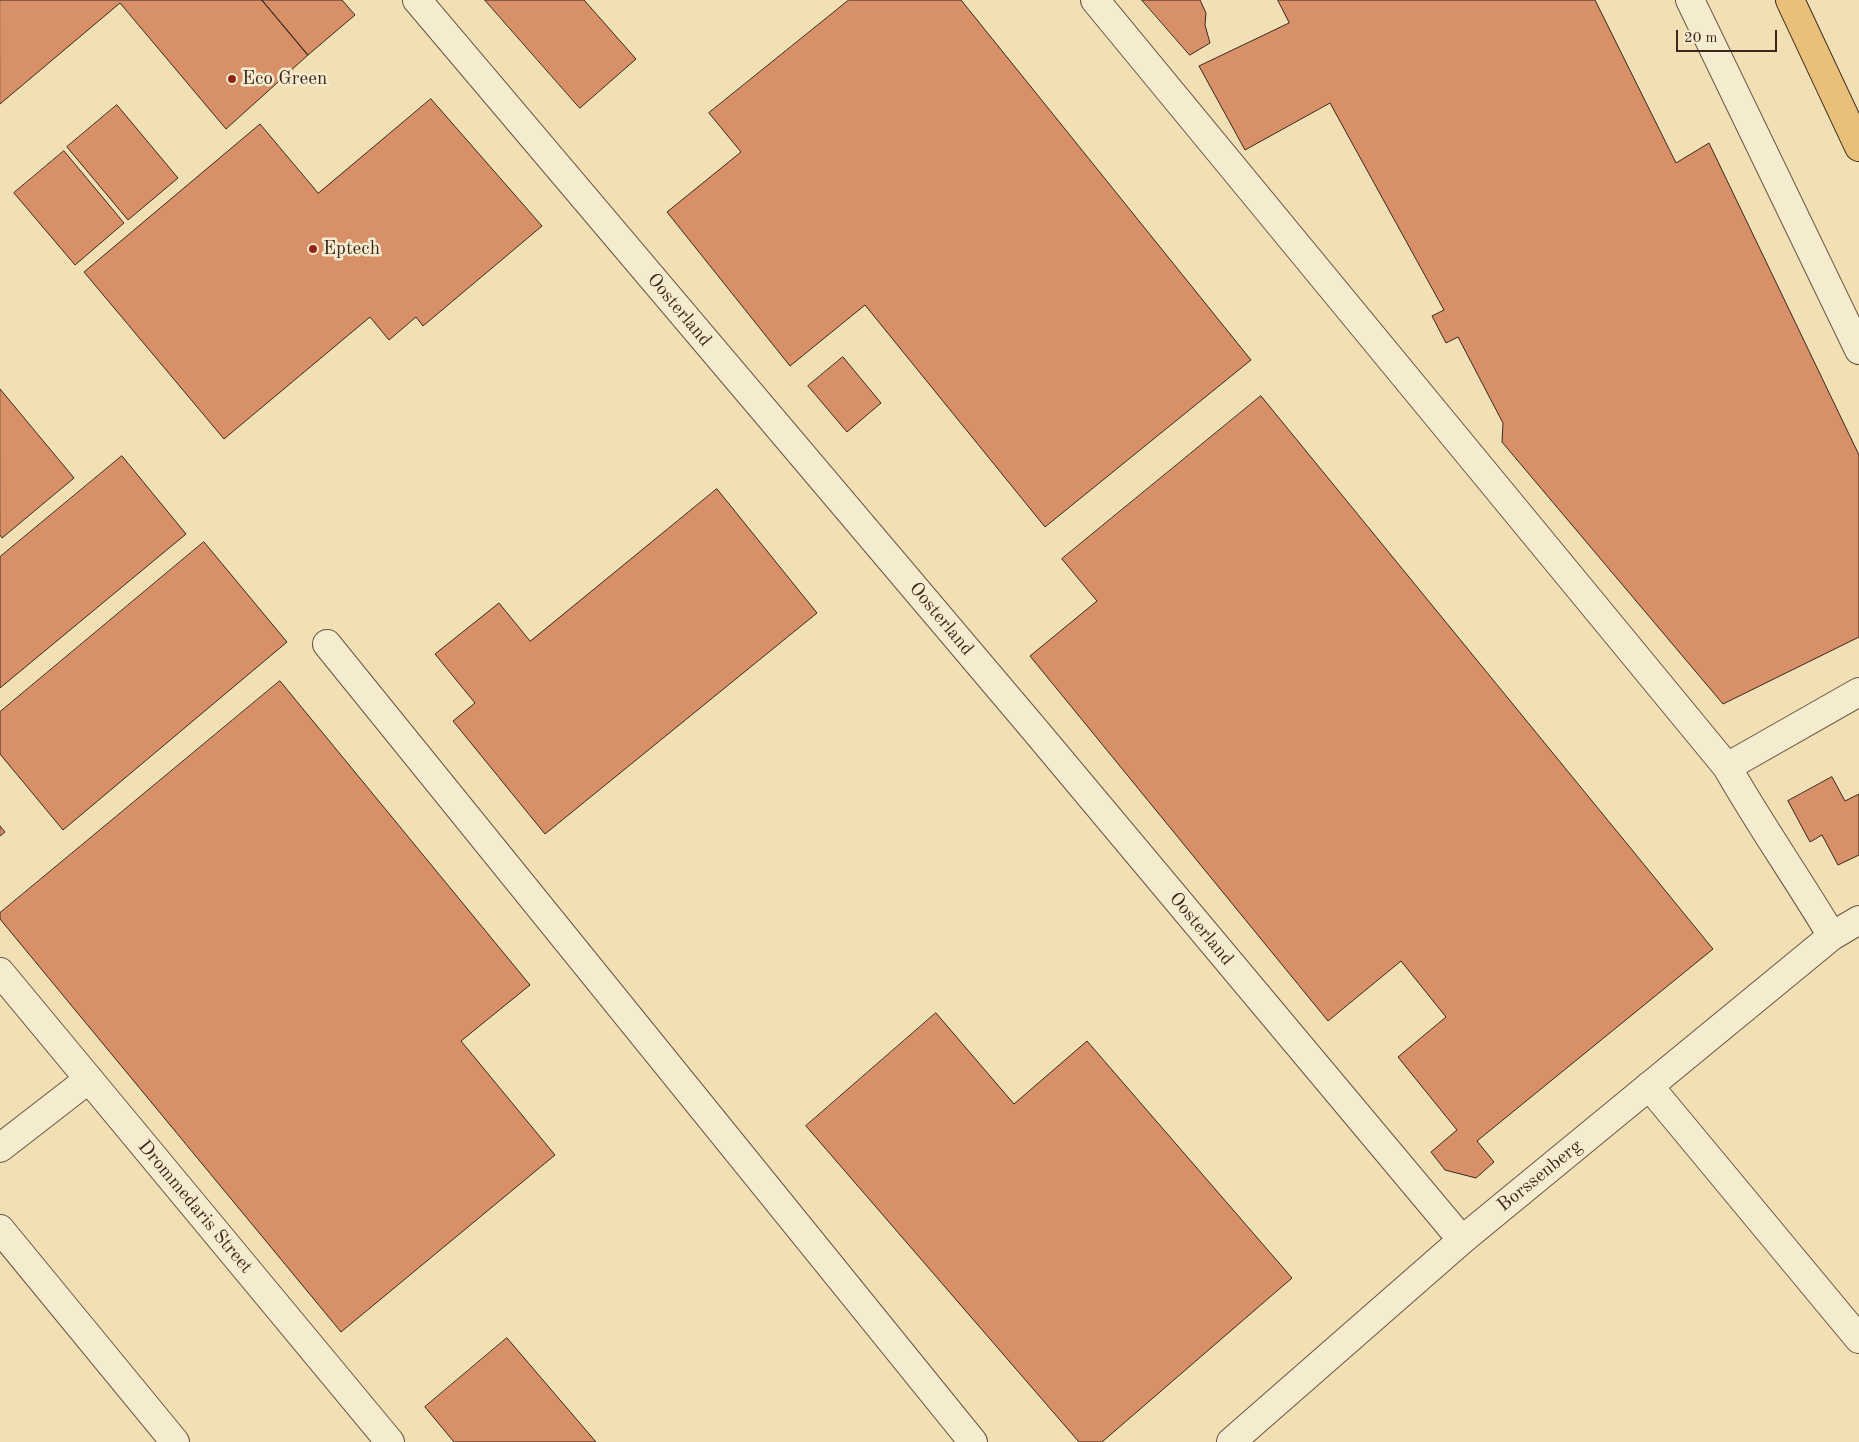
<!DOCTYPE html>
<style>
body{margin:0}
#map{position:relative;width:1859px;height:1442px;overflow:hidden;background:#f0e0b4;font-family:"Old Standard TT",serif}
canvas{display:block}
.scale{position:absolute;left:1676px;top:30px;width:101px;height:22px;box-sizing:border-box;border:2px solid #3b271d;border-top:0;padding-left:6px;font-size:15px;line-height:18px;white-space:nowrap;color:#3b271d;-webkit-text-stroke:4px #f5ebce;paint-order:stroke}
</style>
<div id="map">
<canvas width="1859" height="1442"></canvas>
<div class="scale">20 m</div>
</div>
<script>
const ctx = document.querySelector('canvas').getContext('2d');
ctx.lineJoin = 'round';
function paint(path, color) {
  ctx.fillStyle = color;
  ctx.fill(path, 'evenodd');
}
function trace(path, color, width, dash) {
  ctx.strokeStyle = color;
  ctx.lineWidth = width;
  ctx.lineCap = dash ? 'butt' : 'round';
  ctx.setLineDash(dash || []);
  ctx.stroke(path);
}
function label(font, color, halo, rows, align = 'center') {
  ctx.font = font + ' "Old Standard TT",serif';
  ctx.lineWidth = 5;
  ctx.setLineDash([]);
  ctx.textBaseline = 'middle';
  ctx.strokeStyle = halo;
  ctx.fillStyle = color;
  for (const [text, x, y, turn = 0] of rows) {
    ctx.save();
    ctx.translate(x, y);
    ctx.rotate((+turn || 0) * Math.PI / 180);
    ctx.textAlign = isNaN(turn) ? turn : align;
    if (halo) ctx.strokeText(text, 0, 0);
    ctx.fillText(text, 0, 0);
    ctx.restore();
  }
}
const building = new Path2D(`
 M0 0H262L308 55 226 129 120 3 0 104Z
 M262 0H342L355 15 308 55Z
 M485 0H584L636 59 580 108Z
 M849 0H961L1251 360 1045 527 865 305 790 366 667 212 741 152 709 113Z
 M1142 0H1200L1206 13 1205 25 1210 43 1190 55Z
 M1278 0H1595L1676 163 1709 143 1859 455V637L1723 704 1502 442 1503 423 1458 337 1446 343 1432 316 1444 310 1330 103 1245 150 1199 66 1289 23Z
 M431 99 542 226 423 326 416 317 389 340 370 317 224 439 84 272 260 124 318 193Z
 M117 105 178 178 128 220 67 147Z
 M64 151 124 223 75 265 14 193Z
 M843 357 881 403 847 432 808 386Z
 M0 389 74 478 2 538 0 535Z
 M1261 396 1713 949 1477 1141 1494 1162 1476 1178 1445 1170 1431 1152 1457 1130 1398 1057 1446 1017 1401 961 1328 1021 1030 656 1097 601 1062 559Z
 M122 456 186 534 0 688V557Z
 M717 489 817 613 545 834 453 721 475 703 435 654 499 603 530 641Z
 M204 542 287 642 63 830 0 754V712Z
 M280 681 530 985 461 1041 555 1155 341 1332 0 919V913Z
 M1832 777 1845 801 1859 794V855L1838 865 1822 835 1810 842 1788 801Z
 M0 826 5 832 0 836Z
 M936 1013 1014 1104 1087 1041 1292 1278 1102 1442H1079L806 1126Z
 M507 1338 596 1442H454L425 1407Z`);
const minor = new Path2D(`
 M417 0 1035 730 1462 1240
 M1095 0 1727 767C1760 825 1798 879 1832 936
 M1690 0 1859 350
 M327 644 973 1442
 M1727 767 1859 692
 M0 972 390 1442
 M1649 1086 1859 1339
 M0 1148 89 1079
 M0 1229 175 1442
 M1231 1442 1462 1240 1832 936 1859 920`);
const major = new Path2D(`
 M1790 0 1859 147`);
const markers = [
 [232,79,5,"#8f2418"],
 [313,249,5,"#8f2418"]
];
const poiNames = [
 ["Eco Green",242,79],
 ["Eptech",323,249]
];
const streetNames = [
 ["Oosterland",679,310,50],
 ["Oosterland",941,619,50],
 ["Oosterland",1201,929,50],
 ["Borssenberg",1540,1176,-39],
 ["Drommedaris Street",195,1207,50]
];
paint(building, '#d89068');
trace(building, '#3b271d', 1);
trace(minor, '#685543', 30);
trace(major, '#3b271d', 30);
trace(minor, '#f5ebce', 28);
trace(major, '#e8c07a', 28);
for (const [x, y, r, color] of markers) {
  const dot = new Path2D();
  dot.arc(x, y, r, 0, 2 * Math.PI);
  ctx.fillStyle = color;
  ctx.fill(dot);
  trace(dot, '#f5ebce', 2);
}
label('19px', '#3b271d', '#f5ebce', poiNames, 'left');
label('19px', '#3b271d', '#f5ebce', streetNames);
</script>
